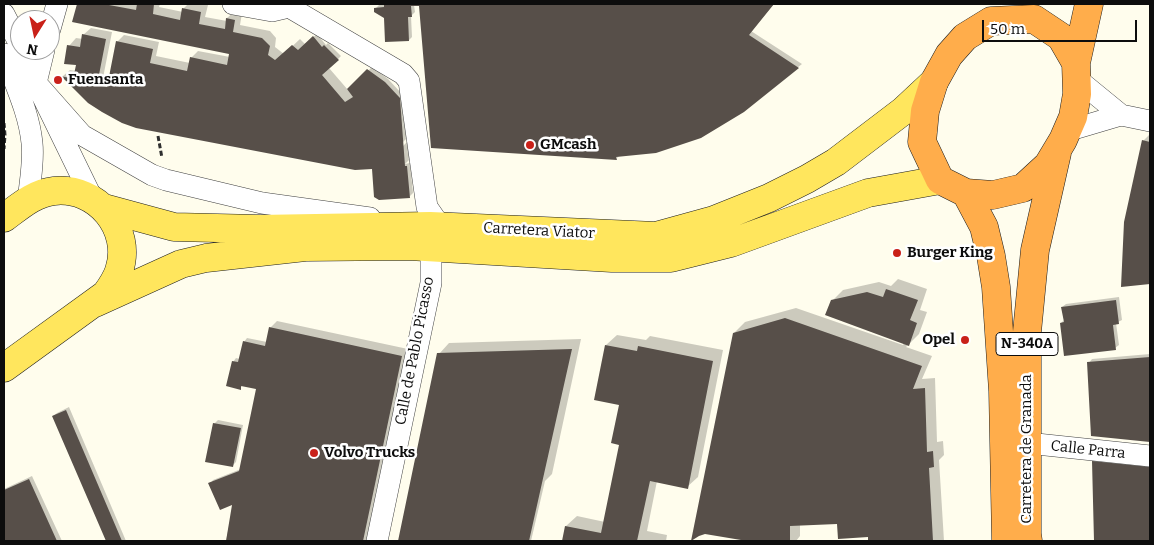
<!DOCTYPE html>
<style>
body{margin:0}
#map{position:relative;width:1154px;height:545px;overflow:hidden;background:#fffded;font-family:Bitter,serif}
canvas{display:block}
.frame{position:absolute;inset:0;border:5px solid #0d0d0d;pointer-events:none}
.north{position:absolute;left:10px;top:10px;width:50px;height:50px;box-sizing:border-box;background:#fff;border:1px solid #9e9e9e;border-radius:50%;rotate:190deg;font-size:14px;font-weight:700;line-height:20px;text-align:center;color:#0d0d0d}
.north::after{content:'';display:block;margin:auto;width:18px;height:22px;background:#c92119;clip-path:polygon(50% 0,100% 100%,50% 72%,0 100%)}
.scale{position:absolute;left:982px;top:20px;width:155px;height:22px;box-sizing:border-box;border:2px solid #0d0d0d;border-top:0;padding-left:6px;font-size:15px;line-height:18px;white-space:nowrap;color:#0d0d0d;-webkit-text-stroke:4px #fff;paint-order:stroke}
</style>
<div id="map">
<canvas width="1154" height="545"></canvas>
<div class="frame"></div>
<div class="north">N</div>
<div class="scale">50 m</div>
</div>
<script>
const ctx = document.querySelector('canvas').getContext('2d');
ctx.lineJoin = 'round';
function paint(path, color) {
  ctx.fillStyle = color;
  ctx.fill(path, 'evenodd');
}
function trace(path, color, width, dash) {
  ctx.strokeStyle = color;
  ctx.lineWidth = width;
  ctx.lineCap = dash ? 'butt' : 'round';
  ctx.setLineDash(dash || []);
  ctx.stroke(path);
}
function label(font, color, halo, rows, align = 'center') {
  ctx.font = font + ' Bitter,serif';
  ctx.lineWidth = 5;
  ctx.setLineDash([]);
  ctx.textBaseline = 'middle';
  ctx.strokeStyle = halo;
  ctx.fillStyle = color;
  for (const [text, x, y, turn = 0] of rows) {
    ctx.save();
    ctx.translate(x, y);
    ctx.rotate((+turn || 0) * Math.PI / 180);
    ctx.textAlign = isNaN(turn) ? turn : align;
    if (halo) ctx.strokeText(text, 0, 0);
    ctx.fillText(text, 0, 0);
    ctx.restore();
  }
}
const shadow = new Path2D(`
 M78 4H160L159 7 183 12V9L188 4H200L208 5 205 17 227 21V18L235 11 242 13 240 25 270 31 276 38 275 47 284 54 300 39 305 44 317 34 326 45 328 43 341 56 329 68 348 90 372 67 388 79 403 95 411 134 398 147 400 149 414 135 415 154 405 164 410 163 413 193 410 196 373 167 89 102 63 76 70 70 76 71 78 64 69 46 76 38 83 39V35L91 28 112 32 103 78 110 79 117 42 124 35 159 42 156 56 190 63 191 58 198 51 230 57 231 53 74 21Z
 M385 4H774L751 31 802 64 744 111 620 155 616 159 420 5H414L415 12 411 16 412 37 409 40 376 8 379 5Z
 M1150 134V283L1122 286 1143 141Z
 M898 279 927 289 920 310 927 312 919 334 906 347 932 356 922 379 935 378 937 442 943 441 944 455 939 460 944 541H869V536L838 522 800 524V536L796 541H754L705 533 734 333 745 322 796 308 903 345 904 343 832 301 843 290 879 282 891 286Z
 M1119 297 1122 320 1116 323 1119 345 1115 348 1061 323 1064 320 1062 307 1066 304Z
 M277 321 408 349 368 541H226L234 501 210 484 213 480 241 469 257 388 243 385 240 388 233 362 236 358 240 359 244 342 247 338 267 342 270 328Z
 M617 335 646 340 650 336 723 350 698 477 687 487 657 481 647 531 667 535 666 541H563L566 526 577 516 605 522 621 444 620 404 606 345Z
 M581 339 552 474 545 481 531 541H399L439 354 449 343Z
 M1150 354V441L1092 435 1089 363 1092 359Z
 M69 407 126 541H107L53 416 57 413Z
 M218 420 243 425 236 462 232 466 214 424Z
 M1097 458 1150 464V541L1096 540 1093 461Z
 M32 476 62 541H4V489Z`);
const building = new Path2D(`
 M77 4H109V5L136 10 137 4H154L153 14 180 20 182 8 201 12 199 24 225 29 226 18 235 20 233 32 262 38 270 46 268 55 275 60 292 45 298 50 313 36 322 47 324 45 339 60 322 75 345 102 353 97 347 89 367 69 385 82 400 98 405 166H407L410 198 379 200 374 197 372 169 355 170 136 128 122 123 102 112 88 103 61 76 73 79 76 65 64 64 67 45 80 47 82 34 106 39 97 85 107 87 116 41 153 49 150 63 187 71 190 57 227 65 229 54 72 22Z
 M384 4H774L749 35 799 68 744 112 701 138 656 153 616 157 617 160 431 148 419 6H411L412 17H408L409 41 385 42 384 18 374 12V8L384 7Z
 M1142 140 1150 142V284L1121 287 1124 222Z
 M886 289 918 300 910 320 917 323 909 346 825 315 831 300 867 292 883 297Z
 M1116 300 1119 324 1113 325 1116 350 1064 356 1060 323 1064 322 1061 307Z
 M785 318 922 366 913 389 925 388 927 452 933 451 934 467 929 468 933 541H868V537L838 539 837 524 790 526V541H747L705 534 699 536 691 541 733 333Z
 M269 327 402 356 363 541H226L232 505 220 510 208 483 239 471 256 389 241 386V390L226 386 232 361 238 362 243 341 265 346Z
 M605 345 637 351 638 346 713 361 688 489 650 481 637 541H562L565 526 601 533 619 445 611 443 619 405 594 400Z
 M572 349 529 541H398L437 353Z
 M1150 357V442L1091 436 1087 362Z
 M66 410 122 541H106L52 416Z
 M213 423 241 428 233 467 205 462Z
 M1092 461 1150 467V541H1094Z
 M29 479 57 541H4V490Z`);
const path = new Path2D(`
 M4 123 5 135 4 149
 M158 136 162 158`);
const minor = new Path2D(`
 M233 4 272 11 289 7 403 74 409 81 427 207 441 227
 M4 14 20 45
 M50 29 57 4
 M22 50 36 83 93 200
 M44 50 36 83 82 135 152 175 166 180 262 203 370 218
 M4 54C14 82 29 112 32 143 34 162 30 182 28 201
 M1077 79 1121 115
 M1067 131 1121 115 1150 121
 M1027 443 1150 456
 M377 541 431 283V247`);
const major = new Path2D(`
 M104 208 174 227 259 229 430 226 656 236 714 220 769 198 807 179 836 162 903 111 934 82
 M4 218C19 207 34 193 54 191 97 186 133 229 119 271 116 280 111 287 106 294L4 368
 M95 303 181 264 206 258 305 247 409 246 612 258H671L731 243 868 193 940 180`);
const highway = new Path2D(`
 M1034 19 1061 37 1076 63 1077 94 1073 117 1063 140 1048 165 1023 188 993 195 966 193 940 180 922 142 925 111 934 82 949 55 965 37 991 21Z
 M1076 63 1089 4
 M966 193 984 227 991 256 996 287 1003 391 1006 541
 M1028 541 1027 534V332L1035 250 1057 153`);
const markers = [
 [58,80,5,"#c92119"],
 [530,145,5,"#c92119"],
 [897,253,5,"#c92119"],
 [965,340,5,"#c92119"],
 [314,453,5,"#c92119"]
];
const shields = [
 [1027,344,62]
];
const shieldNames = [
 ["N-340A",1027,344]
];
const poiNames = [
 ["Fuensanta",68,80],
 ["GMcash",540,145],
 ["Burger King",907,253],
 ["Opel",955,340,"right"],
 ["Volvo Trucks",324,453]
];
const streetNames = [
 ["Carretera Viator",539,231,3],
 ["Calle de Pablo Picasso",415,351,-79],
 ["Carretera de Granada",1027,449,-90],
 ["Calle Parra",1088,450,6]
];
paint(shadow, '#0003');
paint(building, '#574f49');
trace(minor, '#404040', 22);
trace(major, '#1e1e1e', 29);
trace(highway, '#1e1e1e', 29);
trace(path, '#2f2f2f', 3, [5, 2.5]);
trace(minor, '#fff', 21);
trace(major, '#ffe65d', 28);
trace(highway, '#ffad4b', 28);
for (const [x, y, r, color] of markers) {
  const dot = new Path2D();
  dot.arc(x, y, r, 0, 2 * Math.PI);
  ctx.fillStyle = color;
  ctx.fill(dot);
  trace(dot, '#fff', 2);
}
for (const [x, y, w] of shields) {
  const box = new Path2D();
  box.roundRect(x - w / 2, y - 11.5, w, 23, 4);
  ctx.fillStyle = '#fff';
  ctx.fill(box);
  trace(box, '#0d0d0d', 1);
}
label('bold 14px', '#0d0d0d', null, shieldNames);
label('bold 15px', '#0d0d0d', '#fff', poiNames, 'left');
label('15px', '#0d0d0d', '#fff', streetNames);
</script>
